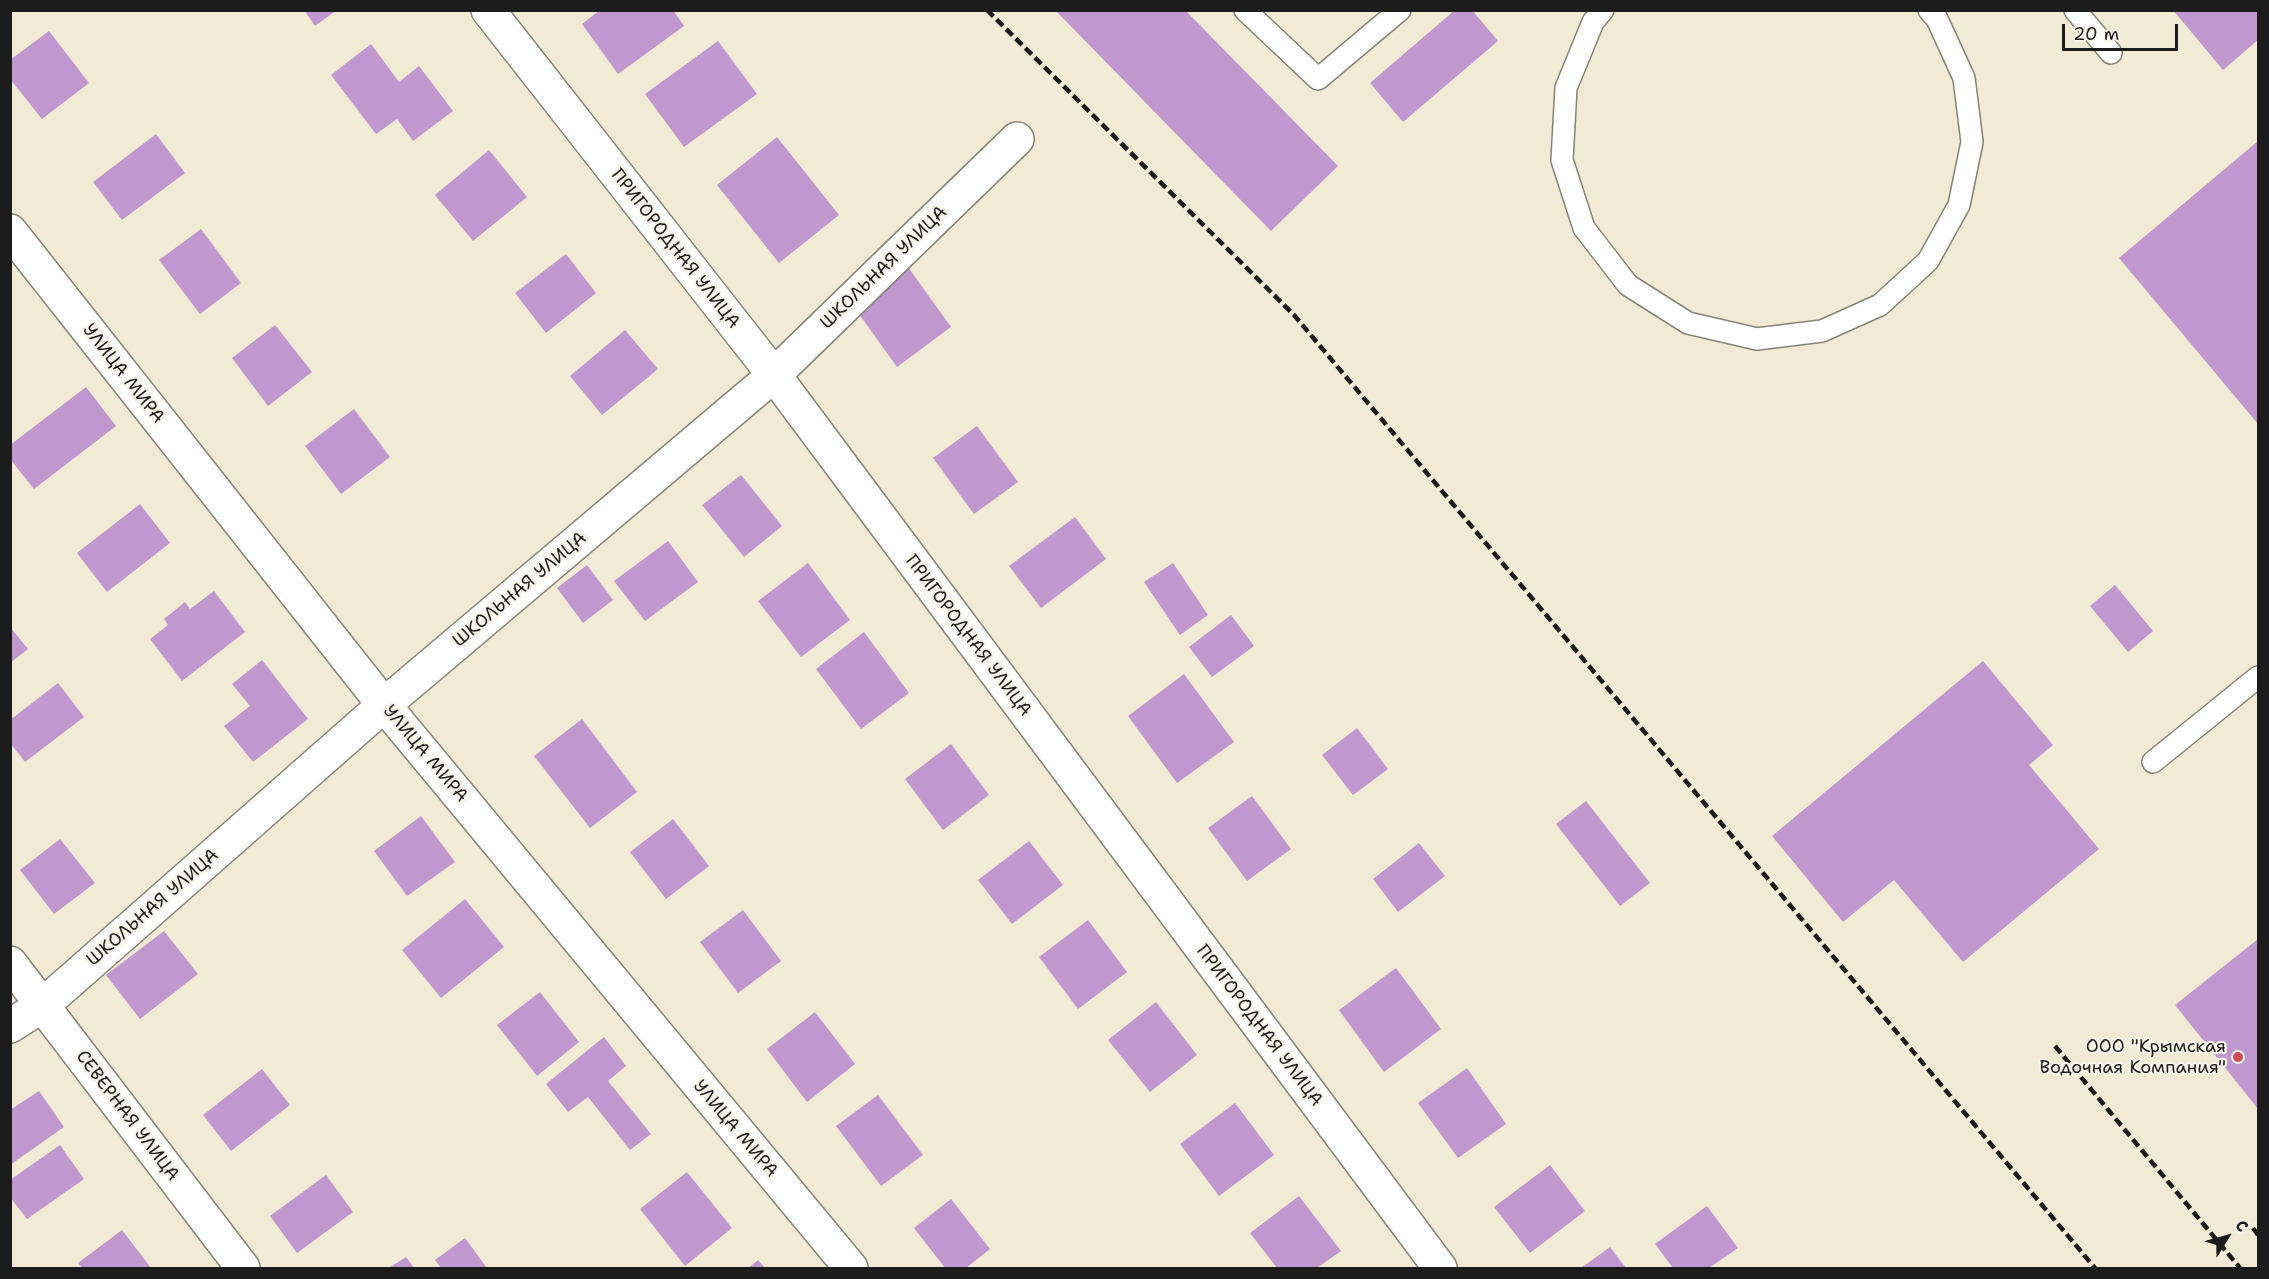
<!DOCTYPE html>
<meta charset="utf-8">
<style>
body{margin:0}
#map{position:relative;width:2269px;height:1279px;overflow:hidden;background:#f1ead5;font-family:"Shantell Sans",sans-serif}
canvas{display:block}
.frame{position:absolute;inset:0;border:12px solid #1c1c1c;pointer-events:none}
.north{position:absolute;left:2197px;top:1207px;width:60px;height:60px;-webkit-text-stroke:4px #f7f3e8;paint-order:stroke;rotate:53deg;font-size:16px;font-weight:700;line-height:24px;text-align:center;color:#1c1c1c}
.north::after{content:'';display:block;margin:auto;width:21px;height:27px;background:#1c1c1c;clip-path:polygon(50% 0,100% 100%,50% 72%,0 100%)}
.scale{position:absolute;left:2062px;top:24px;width:116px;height:27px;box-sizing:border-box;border:3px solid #1c1c1c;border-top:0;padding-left:8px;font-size:18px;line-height:21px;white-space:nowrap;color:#1c1c1c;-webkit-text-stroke:4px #f7f3e8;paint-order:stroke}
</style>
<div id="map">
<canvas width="2269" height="1279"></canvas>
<div class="frame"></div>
<div class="north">С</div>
<div class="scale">20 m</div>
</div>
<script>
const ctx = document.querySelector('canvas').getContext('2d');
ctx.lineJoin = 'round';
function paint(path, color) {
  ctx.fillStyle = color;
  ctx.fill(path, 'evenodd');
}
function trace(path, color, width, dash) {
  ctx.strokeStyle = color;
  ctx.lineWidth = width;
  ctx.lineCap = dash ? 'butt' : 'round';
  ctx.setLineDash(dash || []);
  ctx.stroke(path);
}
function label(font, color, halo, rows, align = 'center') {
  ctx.font = font + ' "Shantell Sans",sans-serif';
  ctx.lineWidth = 4.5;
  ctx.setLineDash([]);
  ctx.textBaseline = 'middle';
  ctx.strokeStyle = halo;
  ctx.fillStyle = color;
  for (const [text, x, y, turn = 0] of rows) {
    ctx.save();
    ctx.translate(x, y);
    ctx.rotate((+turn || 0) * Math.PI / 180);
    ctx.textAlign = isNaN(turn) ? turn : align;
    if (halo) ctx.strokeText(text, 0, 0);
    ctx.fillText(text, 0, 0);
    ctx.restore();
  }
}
const building = new Path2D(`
 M304 10H337L315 26Z
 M600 10H673L684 26 618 74 582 24Z
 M1055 10H1185L1338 166 1271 231Z
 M1455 10H1472L1498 41 1403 122 1370 83Z
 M2173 10H2258V40L2223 70Z
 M49 31 89 83 42 119 10 79V60Z
 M718 41 757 94 684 147 645 94Z
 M371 44 399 82 419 66 453 111 413 141 397 119 376 134 331 75Z
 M156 134 185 173 122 220 93 182Z
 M777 137 839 215 779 263 717 185Z
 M2258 141V424L2119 258Z
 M489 150 527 197 473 241 435 195Z
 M201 229 241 283 200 314 159 260Z
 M566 254 596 293 546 333 515 293Z
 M908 267 951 327 897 367 854 307Z
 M275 325 312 372 268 406 232 358Z
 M625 330 658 369 602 415 570 376Z
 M86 387 116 426 34 489 10 459V445Z
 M354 409 390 457 341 494 305 446Z
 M977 426 1018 482 974 514 933 458Z
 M741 475 782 526 744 557 702 505Z
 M140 504 170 543 107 592 77 553Z
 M1075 517 1106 559 1041 608 1009 566Z
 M668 541 698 582 645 621 614 581Z
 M808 563 850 620 801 657 758 601Z
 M1173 563 1208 615 1180 635 1144 582Z
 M587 565 613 600 583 623 557 588Z
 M2115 585 2153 631 2128 652 2090 606Z
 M214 591 245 632 182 681 150 639 168 625 164 619 185 602 190 609Z
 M1231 615 1254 646 1212 677 1189 647Z
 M10 627 28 649 10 663Z
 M864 632 909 693 861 729 816 669Z
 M262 660 308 719 253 762 224 726 250 706 232 684Z
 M1983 661 2053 745 2029 765 2099 849 1963 962 1894 880 1843 922 1772 836Z
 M1184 674 1234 742 1177 783 1128 716Z
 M58 683 84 717 25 762 10 743V720Z
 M582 719 637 792 590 828 534 756Z
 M1357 728 1388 769 1353 795 1322 755Z
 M951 744 989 795 943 830 905 779Z
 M1252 796 1291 849 1247 881 1208 828Z
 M1586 801 1650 883 1620 906 1556 824Z
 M421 816 455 862 407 896 374 851Z
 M673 819 709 866 666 899 630 852Z
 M60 839 95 883 54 914 20 870Z
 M1029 841 1063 885 1012 924 978 880Z
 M1419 843 1445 876 1398 912 1373 879Z
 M465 899 504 947 441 998 402 950Z
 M743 910 781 961 738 993 700 942Z
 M1088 920 1127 972 1078 1009 1039 957Z
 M164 931 198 974 140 1019 106 975Z
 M2258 939V1109L2175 1005Z
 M1396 968 1441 1029 1384 1072 1339 1010Z
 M540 992 579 1042 537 1076 497 1025Z
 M1156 1002 1197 1055 1150 1092 1108 1040Z
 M815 1012 855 1064 807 1102 767 1049Z
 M604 1037 626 1066 608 1081 651 1134 630 1150 588 1097 568 1112 546 1084Z
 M1467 1068 1506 1124 1458 1158 1418 1103Z
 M262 1069 290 1105 231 1151 203 1115Z
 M39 1091 64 1127 10 1165V1110Z
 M878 1095 923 1155 881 1186 836 1126Z
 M1235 1103 1274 1155 1219 1196 1180 1144Z
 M60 1145 84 1179 27 1219 10 1197V1180Z
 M1550 1165 1585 1211 1530 1253 1494 1207Z
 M687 1172 732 1228 685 1266 640 1209Z
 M326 1175 353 1212 297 1253 270 1216Z
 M1299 1196 1341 1251 1317 1268H1277L1250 1233Z
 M951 1199 990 1249 966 1268H945L914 1228Z
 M1707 1206 1738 1248 1709 1268H1673L1655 1244Z
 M122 1230 151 1268H82L78 1263Z
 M465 1238 487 1268H441L435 1260Z
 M1610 1247 1626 1268H1581Z
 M406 1257 414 1268H389Z
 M758 1260 765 1268H748Z`);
const lane = new Path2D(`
 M1245 10 1318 79 1400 10
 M1603 10 1593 22 1566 88 1562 160 1584 228 1628 285 1688 323 1757 339 1822 331 1880 305 1928 261 1959 205 1972 142 1964 78 1937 19 1929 10
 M2075 10 2111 53
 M2153 762 2258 677`);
const street = new Path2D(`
 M488 10 774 375 1440 1268
 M10 231 384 705 851 1268
 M10 1026 43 1005 384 705 774 375 1017 139`);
const secondary = new Path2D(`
 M10 963 243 1268`);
const rail = new Path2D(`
 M987 10 1294 315 2095 1268
 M2055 1046 2240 1268
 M2253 1228 2258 1235`);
const markers = [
 [2238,1057,6,"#d1495b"]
];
const streetNames = [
 ["ПРИГОРОДНАЯ УЛИЦА",675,249,52],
 ["ШКОЛЬНАЯ УЛИЦА",884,268,-44],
 ["УЛИЦА МИРА",123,374,52],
 ["ШКОЛЬНАЯ УЛИЦА",520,590,-40],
 ["ПРИГОРОДНАЯ УЛИЦА",968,636,53],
 ["УЛИЦА МИРА",425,754,50],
 ["ШКОЛЬНАЯ УЛИЦА",153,908,-41],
 ["ПРИГОРОДНАЯ УЛИЦА",1259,1026,53],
 ["СЕВЕРНАЯ УЛИЦА",127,1116,53],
 ["УЛИЦА МИРА",735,1129,50]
];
const poiNames = [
 ["ООО \"Крымская",2226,1047],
 ["Водочная Компания\"",2226,1068]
];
paint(building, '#c097ce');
trace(lane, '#868378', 24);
trace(street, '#868378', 36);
trace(secondary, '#868378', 36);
trace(lane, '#fff', 21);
trace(street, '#fff', 33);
trace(secondary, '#fff', 33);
trace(rail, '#1c1c1c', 4.5, [9, 4.5]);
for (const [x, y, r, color] of markers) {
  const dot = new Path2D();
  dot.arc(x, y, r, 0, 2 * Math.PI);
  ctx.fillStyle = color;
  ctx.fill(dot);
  trace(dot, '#f7f3e8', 2);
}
label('18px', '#1c1c1c', '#f7f3e8', streetNames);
label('18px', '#1c1c1c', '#f7f3e8', poiNames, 'right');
</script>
